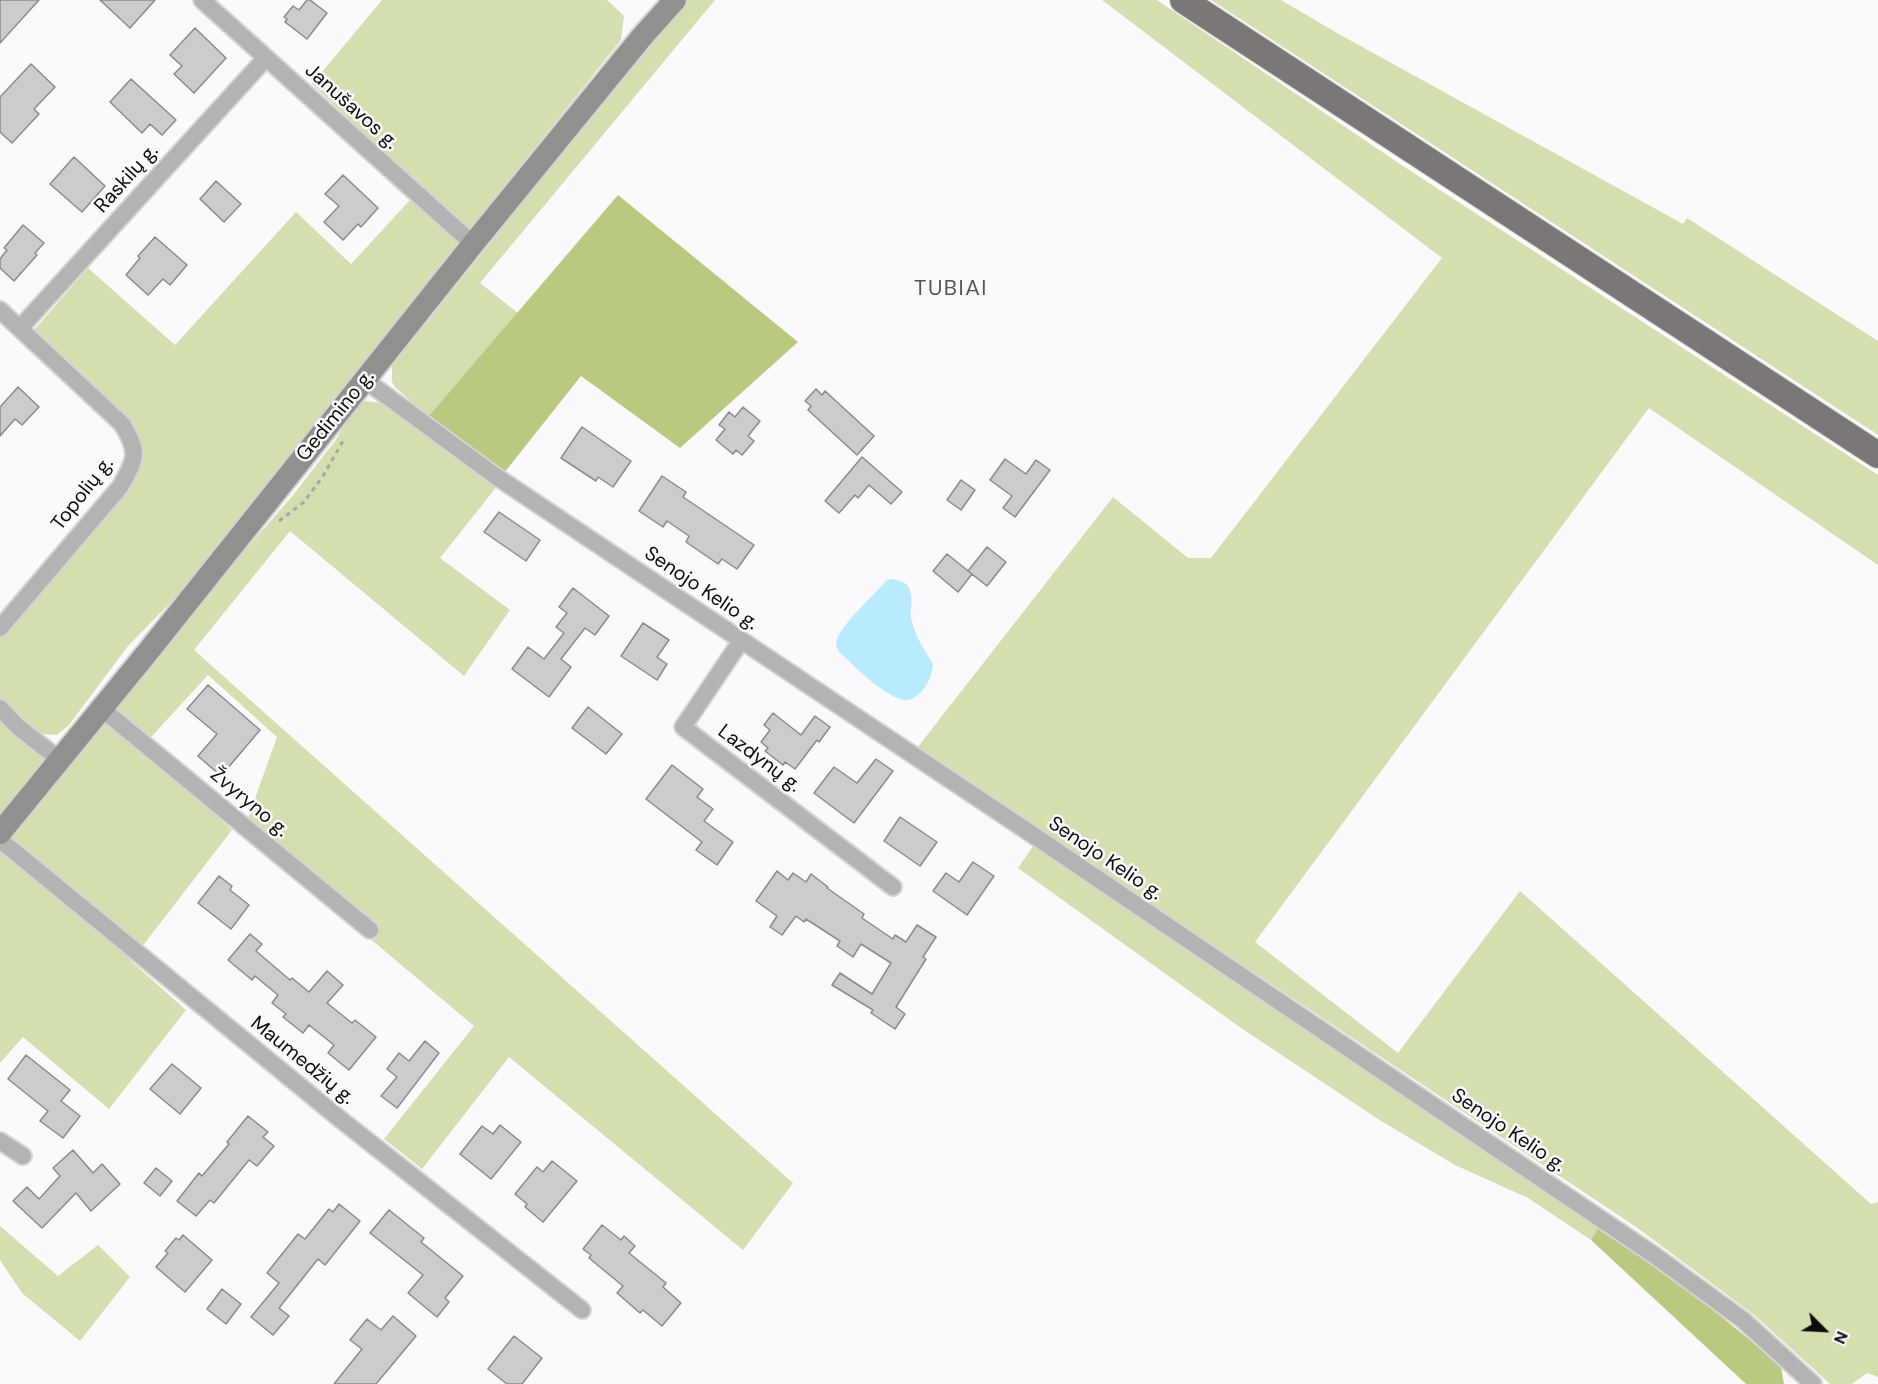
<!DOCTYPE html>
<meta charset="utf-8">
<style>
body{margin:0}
#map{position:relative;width:1878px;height:1384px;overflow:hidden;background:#fcf9fd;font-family:"DM Sans",sans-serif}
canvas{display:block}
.north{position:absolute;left:1794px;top:1300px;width:60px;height:60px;-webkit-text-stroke:4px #fcf9fd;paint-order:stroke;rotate:114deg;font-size:16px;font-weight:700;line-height:24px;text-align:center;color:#0e0d0e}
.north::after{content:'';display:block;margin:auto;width:21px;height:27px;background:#0e0d0e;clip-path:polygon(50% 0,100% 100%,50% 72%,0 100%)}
</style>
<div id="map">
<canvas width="1878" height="1384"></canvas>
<div class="north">N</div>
</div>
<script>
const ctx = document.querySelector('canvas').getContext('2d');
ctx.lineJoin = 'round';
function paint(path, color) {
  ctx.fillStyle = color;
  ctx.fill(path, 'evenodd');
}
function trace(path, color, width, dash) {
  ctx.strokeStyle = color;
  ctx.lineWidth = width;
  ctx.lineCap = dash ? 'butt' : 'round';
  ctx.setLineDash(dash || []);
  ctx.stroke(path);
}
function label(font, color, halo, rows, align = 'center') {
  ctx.font = font + ' "DM Sans",sans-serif';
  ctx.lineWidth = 5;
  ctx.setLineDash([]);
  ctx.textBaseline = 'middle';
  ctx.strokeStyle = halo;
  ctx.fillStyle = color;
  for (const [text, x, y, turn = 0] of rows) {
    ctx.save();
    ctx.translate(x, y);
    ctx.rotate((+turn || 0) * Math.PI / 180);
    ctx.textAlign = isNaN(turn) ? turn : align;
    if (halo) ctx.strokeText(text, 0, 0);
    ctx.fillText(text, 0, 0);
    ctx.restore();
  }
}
const green = new Path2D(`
 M382 0H607L624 16 621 40 174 599 128 646 69 725 57 735 39 734 60 760 0 833V628L120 487 133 442 33 331 88 268 175 345 296 212 351 264 421 188 312 84Z
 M688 0H715L480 283 518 313 428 417 395 387 392 382V366L650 44Z
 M1102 0H1157L1403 166 1878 475V565L1649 408 1255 942 1398 1053 1520 891 1871 1204 1878 1202V1377L1867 1373 1852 1384H1830L1754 1315 1636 1227 917 748 1113 497 1188 558H1211L1442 258Z
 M1211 0H1281L1337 33 1683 224 1687 218 1878 341V435Z
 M365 401 383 403 498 485 440 558 510 610 464 676 290 531 194 650 793 1183 743 1250 509 1057 422 1169 384 1139 474 1026 243 832 277 737 208 675 141 748 232 830 131 961 186 1010 109 1109 23 1037 0 1063V841L102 709 222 577 293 495 335 441 353 410Z
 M1033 846 1598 1228 1591 1240 1528 1198 1455 1165 1378 1119 1241 1028 1018 868Z
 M0 1226 58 1276 98 1245 130 1277 80 1341 22 1293 0 1260Z`);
const forest = new Path2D(`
 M618 195 798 342 680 448 581 376 504 473 428 417Z
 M1598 1228 1679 1282 1751 1341 1781 1367 1784 1384H1746L1591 1240Z`);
const water = new Path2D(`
 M893 579C900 581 906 582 909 588 914 597 910 607 911 617 914 635 924 649 933 664 932 674 929 683 922 691 919 695 912 700 906 700 886 699 855 666 840 653 837 648 835 645 837 639 842 624 875 594 887 580Z`);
const building = new Path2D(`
 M0 0H39L0 43Z
 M100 0H155L130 28Z
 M307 0H310L327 13 307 39 285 22 287 19 284 17 293 6 299 10Z
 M195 28 226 58 194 93 174 74 182 66 170 55Z
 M31 64 55 87 34 109 39 114 12 143 0 132V97Z
 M131 79 176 120 162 135 150 124 142 133 110 102Z
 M74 157 105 186 82 212 50 184Z
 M343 175 378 208 361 227 358 224 343 240 324 222 339 206 325 194Z
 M216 181 241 204 224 222 200 199Z
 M23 225 44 243 35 253 37 255 14 281 0 268V259L7 250 4 248Z
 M155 237 187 265 170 285 163 279 148 295 126 275 140 258 138 256Z
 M18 387 39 407 22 425 15 419 0 436V407Z
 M816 389 822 395 825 391 874 436 857 455 808 410 811 406 805 401Z
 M743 407 760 421 748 436 754 441 742 455 736 450 733 454 716 440 725 429 719 425 729 412 735 417Z
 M582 427 631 461 613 487 598 477 596 481 561 458Z
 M862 457 902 492 891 504 869 485 858 498 855 495 839 513 825 501Z
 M1005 459 1026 474 1036 460 1050 470 1015 517 1003 508 1012 496 990 480Z
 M662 476 686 492 683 497 754 545 737 569 722 559 718 564 686 542 689 536 667 521 663 527 639 511Z
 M961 480 975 490 961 510 947 500Z
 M499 512 540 540 526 561 484 532Z
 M987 547 1006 562 987 586 968 571Z
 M947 554 972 574 958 592 933 571Z
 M573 588 609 616 595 635 585 628 561 659 571 667 549 697 512 669 528 647 544 659 564 633 556 627 567 613 559 607Z
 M643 623 669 640 657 657 667 664 657 680 621 656Z
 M208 685 260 730 221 776 198 756 217 734 187 709Z
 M588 707 622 734 606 754 572 728Z
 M773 713 801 735 815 716 830 727 819 742 817 740 795 769 785 762 783 765 765 751 768 748 761 742 770 730 764 725Z
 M876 759 893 771 854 823 814 793 834 767 857 783Z
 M672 765 703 789 697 797 713 809 704 821 733 842 717 865 696 850 702 842 646 799Z
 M900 817 937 842 920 866 884 841Z
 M973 862 994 876 967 915 933 891 946 873 959 882Z
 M777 871 788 880 793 873 806 882 811 874 828 887 827 888 864 914 862 918 893 939 895 935 906 942 917 925 936 937 923 957 926 959 896 1007 905 1014 895 1029 871 1013 873 1010 832 985 840 973 872 994 891 963 861 944 853 957 837 946 840 941 806 919 804 922 796 916 782 935 770 927 777 916 756 901Z
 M219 876 232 886 230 890 249 905 231 929 198 903Z
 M250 934 262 944 256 951 290 980 292 978 309 992 327 971 343 985 327 1003 352 1023 355 1020 376 1037 349 1070 328 1053 334 1045 309 1025 303 1033 283 1017 286 1014 272 1003 278 995 255 976 252 980 228 960Z
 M425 1041 439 1053 397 1108 381 1096 397 1077 387 1069 399 1053 409 1061Z
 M26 1055 70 1090 61 1101 80 1116 63 1138 40 1121 48 1111 8 1079Z
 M172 1064 201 1088 180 1114 150 1089Z
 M248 1116 268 1132 263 1137 274 1146 257 1166 249 1160 214 1203 210 1200 196 1216 177 1201 199 1173 202 1176 229 1144 227 1142Z
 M500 1125 521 1142 491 1179 460 1154 482 1126 493 1134Z
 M73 1150 93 1173 102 1164 120 1184 91 1211 76 1193 42 1228 13 1201 27 1187 39 1199 60 1176 53 1168Z
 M552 1161 577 1181 543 1222 525 1207 527 1204 515 1194 537 1167 543 1172Z
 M156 1168 172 1181 160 1196 144 1183Z
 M339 1204 360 1221 325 1265 318 1259 279 1308 289 1316 273 1335 251 1317 279 1283 267 1273 298 1234 305 1239 329 1209 333 1212Z
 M389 1210 424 1238 421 1242 463 1276 445 1298 449 1302 437 1317 408 1293 423 1275 370 1233Z
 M602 1225 621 1240 624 1236 635 1246 629 1253 666 1283 663 1287 681 1303 662 1326 643 1310 640 1313 617 1293 623 1286 589 1258 591 1255 583 1249Z
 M183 1235 212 1260 185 1292 156 1267 168 1253 165 1251 176 1238 179 1240Z
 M222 1289 241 1304 226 1324 207 1309Z
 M393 1316 416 1336 376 1384H334L362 1349 350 1340 367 1319 381 1330Z
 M514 1336 542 1358 522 1384H507L488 1369Z`);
const path = new Path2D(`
 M279 521 304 502 323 476 343 441`);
const minor = new Path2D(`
 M202 0 473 244
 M0 310 122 424C140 453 136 459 120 487L0 628
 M20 328 265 59
 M365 380 494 475 1033 835 1654 1255 1743 1320 1813 1384
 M741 641 683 727 893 887
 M0 708 18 727 60 760
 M102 709 370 930
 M0 840 340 1119 582 1310
 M0 1141 23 1156`);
const secondary = new Path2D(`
 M0 833 147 653 473 244 641 38 675 0`);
const primary = new Path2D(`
 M1183 0 1878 455`);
const streetNames = [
 ["Janušavos g.",351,107,42],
 ["Raskilų g.",127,179,-48],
 ["Gedimino g.",336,416,-51],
 ["Topolių g.",83,494,-52],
 ["Senojo Kelio g.",701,589,34],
 ["Lazdynų g.",759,759,37],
 ["Žvyryno g.",249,803,40],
 ["Senojo Kelio g.",1105,859,34],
 ["Maumedžių g.",302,1061,39],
 ["Senojo Kelio g.",1508,1131,34]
];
const quarterNames = [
 ["TUBIAI",951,289]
];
paint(green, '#d3dfae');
paint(forest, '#b8c980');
paint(water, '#b7ebfd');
paint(building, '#cdcbce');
trace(building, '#8c8a8d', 1.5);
trace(minor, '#d6d3d7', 20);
trace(secondary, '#d6d3d7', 26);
trace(primary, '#d6d3d7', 28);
trace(path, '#a8a6a9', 3, [4.5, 4.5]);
trace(minor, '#b4b2b2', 16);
trace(secondary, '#92908f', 22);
trace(primary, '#7a7776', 26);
label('20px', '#0e0d0e', '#fcf9fd', streetNames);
ctx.letterSpacing = '1.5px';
label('22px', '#565457', '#fcf9fd', quarterNames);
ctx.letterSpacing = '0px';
</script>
